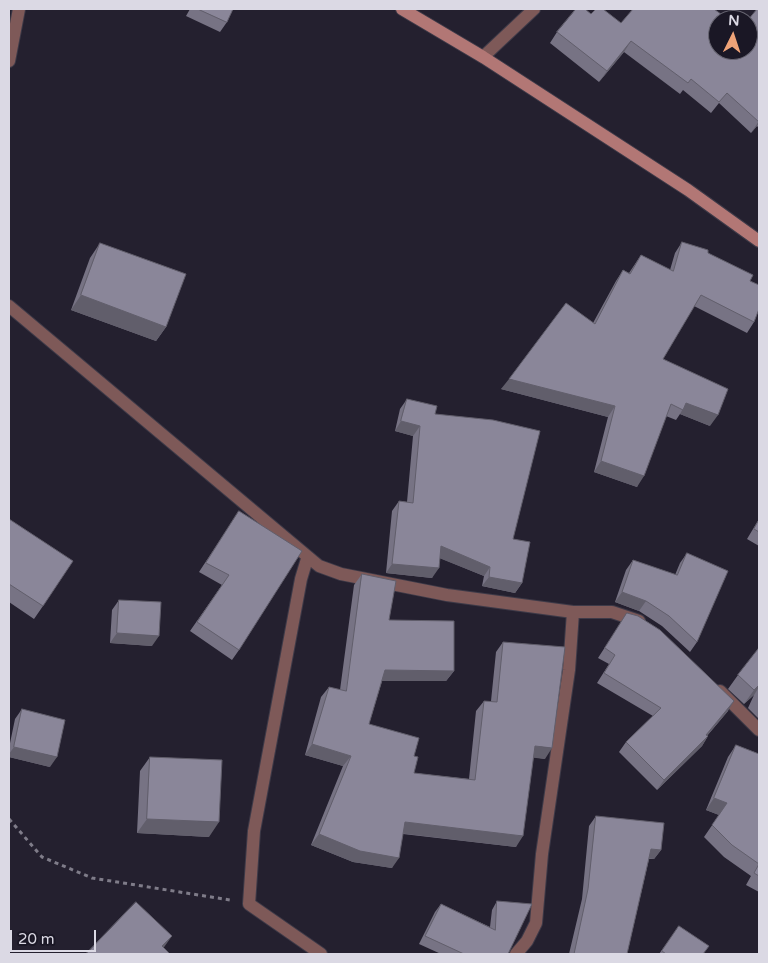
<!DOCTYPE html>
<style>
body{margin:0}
#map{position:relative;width:768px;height:963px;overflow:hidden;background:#24202f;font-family:"Varela Round",sans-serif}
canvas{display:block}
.frame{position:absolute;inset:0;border:10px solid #dbd9e4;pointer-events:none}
.north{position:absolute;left:708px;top:10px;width:50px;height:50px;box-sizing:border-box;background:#1a1725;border:1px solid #676571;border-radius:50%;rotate:4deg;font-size:14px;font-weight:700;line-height:20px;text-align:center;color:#dbd9e4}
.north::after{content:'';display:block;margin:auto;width:18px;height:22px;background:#efa378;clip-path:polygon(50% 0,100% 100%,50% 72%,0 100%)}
.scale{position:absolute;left:10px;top:930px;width:86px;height:22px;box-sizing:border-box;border:2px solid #dbd9e4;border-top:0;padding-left:6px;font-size:15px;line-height:18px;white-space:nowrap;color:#dbd9e4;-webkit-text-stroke:4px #1a1725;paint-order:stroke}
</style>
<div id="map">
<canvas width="768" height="963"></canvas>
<div class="frame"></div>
<div class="north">N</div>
<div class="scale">20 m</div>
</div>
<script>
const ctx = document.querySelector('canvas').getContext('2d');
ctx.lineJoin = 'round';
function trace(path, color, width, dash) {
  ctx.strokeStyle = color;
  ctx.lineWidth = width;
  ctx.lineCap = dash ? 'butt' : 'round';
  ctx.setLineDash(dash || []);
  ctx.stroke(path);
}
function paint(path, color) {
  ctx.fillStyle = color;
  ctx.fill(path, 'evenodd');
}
const path = new Path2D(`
 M9 819 42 857 92 878 230 900`);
const street = new Path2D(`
 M483 57 534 9
 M9 61 19 9
 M9 306 319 566 341 574 447 595 573 612H612L639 621
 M307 559 301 579 254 831 249 904 321 954
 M720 691 759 730
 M516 954 527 941 536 923 542 854 569 670 573 612`);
const secondary = new Path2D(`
 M402 9 483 57 688 190 759 241`);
const wall = new Path2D(`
 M190 9H233L227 22 220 32 186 16Z
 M759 9V128L757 126 751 133 719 103 711 113 683 90 680 94 624 52 599 82 550 43 557 32 591 14 621 23 748 50Z
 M682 242 708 253 750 281 754 322 747 333 694 306 663 359 710 426 680 414 676 420 666 416 637 487 594 472 608 417 501 389 593 323 616 281 623 270 629 273 641 255 670 270 675 253Z
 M100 243 166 327 156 341 71 310 90 258Z
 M407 399 435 414 513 539 522 583 515 593 482 586 484 576 440 558 432 578 386 573 392 511 399 501 407 502 413 436 395 431 400 409Z
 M239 511V650L232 660 190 631 222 585 199 572Z
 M9 519 43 606 34 619 9 602Z
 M759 519V546L747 539Z
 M687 553 697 642 690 652 662 626 639 611 615 602 626 570 633 560 675 575 680 563Z
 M362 574 389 620 454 671 446 681H382L369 724 414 756V773L469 779 476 711 484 701H491L496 652 503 642 545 759 533 757 516 847 403 834 392 868 353 862 311 845 343 766 305 755 321 697 329 687 340 690 354 585Z
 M119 600 152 646 110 643 112 610Z
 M627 613 728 711 707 736H708L702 746 657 790 619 752 626 742 653 716 597 683 609 664 598 658Z
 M759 648V719L748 708 754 695 744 704 728 689 738 675Z
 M22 709 50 767 9 757V748L15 719Z
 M736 745 759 754V892L746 885 751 876 724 857 704 837 719 815 706 810 728 757Z
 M150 757 209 837 137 833 140 771Z
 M596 816 661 850 654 859H649L627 954H569L582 899 589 826Z
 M497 901 508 954H441L419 944 435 912 441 904 490 927 492 910Z
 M679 926 703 954H659Z`);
const shadedWall = new Path2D(`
 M631 41 624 52 599 82 607 71Z
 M759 121V123L757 126 751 133Z
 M81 295 166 327 156 341 71 310Z
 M509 379 615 406 608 417 501 389Z
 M686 403 718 415 710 426 680 414Z
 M401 421 420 426 413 436 395 431Z
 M601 461 644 476 637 487 594 472Z
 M441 546 490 567 484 576 434 556Z
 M392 564 439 568 432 578 386 573Z
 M489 577 522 583 515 593 482 586Z
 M622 592 646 601 639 611 615 602Z
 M117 633 159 636 152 646 110 643Z
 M385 670 454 671 446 681H377Z
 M759 685V687L754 695 744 704 754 690Z
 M734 701 728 711 699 745 706 735Z
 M708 736 702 746 657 790 664 780Z
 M312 744 351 756 343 766 305 755Z
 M535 746 552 748 545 759 527 757Z
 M14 747 57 757 50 767 9 757V754Z
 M714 798 727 803 719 815 706 810Z
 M147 819 219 822 209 837 137 833Z
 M405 822 523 836 516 847 398 833Z
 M319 834 399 858 392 868 353 862 311 845Z
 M651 849 661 850 654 859 645 858Z
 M172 936 162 950V946Z`);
const building = new Path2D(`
 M198 9H233L227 22Z
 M576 9H585L591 14 596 9H603L621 23 633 9H714L729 20H718V50H748V20L757 9H759V122L727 93 719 102 691 79 688 83 631 41 607 71 557 32Z
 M682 242 708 250V253L753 275 750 281 759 285V309L754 322 701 295 663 359 728 389 718 415 686 403 683 410 671 404 644 476 601 461 615 406 509 379 566 303 595 324 623 270 630 274 641 255 673 271Z
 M100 243 186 274 166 327 81 295Z
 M407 399 437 406 435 414 493 420 540 431 513 539 530 542 522 583 489 577 490 567 441 546 439 568 392 564 399 501 413 503 420 426 401 421Z
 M239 511 302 551 239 650 197 622 229 575 206 563Z
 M9 519 73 561 43 606 9 584Z
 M759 520V532L754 529Z
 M687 553 728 571 697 642 669 616 646 601 622 592 633 560 677 575Z
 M362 574 396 581 389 620 454 621V671L385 670 369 724 419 738 414 756 418 757 414 773 475 780 484 701 497 702 503 642 565 647 552 748 535 746 523 836 405 822 399 858 360 851 319 834 351 756 312 744 329 687 346 691Z
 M119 600 161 602 159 636 117 633Z
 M627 613 638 616 660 630 734 701 706 735 708 736 664 780 626 742 661 708 604 673 615 655 605 648Z
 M759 648V685L754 690 738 675Z
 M22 709 65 720 57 757 14 747Z
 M736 745 759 754V876L754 873 759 864 732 845 712 825 727 803 714 798Z
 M150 757 222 760 219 822 147 819Z
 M596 816 664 823 661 850 651 849 627 954H574L588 889Z
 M497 901 532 904 508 954H464L425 936 441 904 495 930Z
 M136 902 172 936 162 946 170 954H86Z
 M679 926 709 946 703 954H666L662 951Z`);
trace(street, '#3e3a48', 14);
trace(secondary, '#3e3a48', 14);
trace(path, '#7f7c89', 3, [4, 4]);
trace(street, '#7e5958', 12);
trace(secondary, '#b27775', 12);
paint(wall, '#777384');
paint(shadedWall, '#615e6b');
paint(building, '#8a8699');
trace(building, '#615e6b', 1);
</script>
